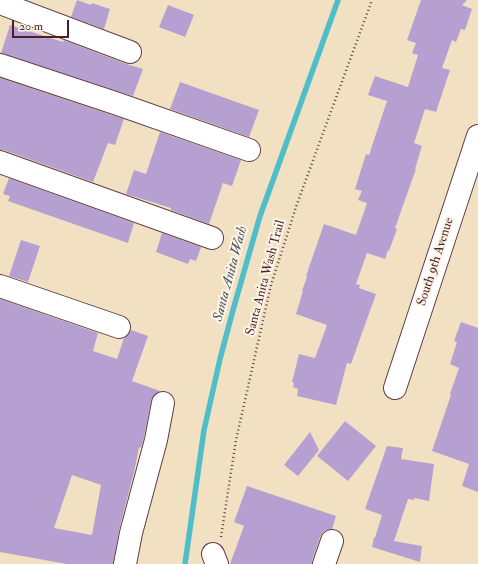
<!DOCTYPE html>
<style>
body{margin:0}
#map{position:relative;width:478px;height:564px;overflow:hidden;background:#f2e0c2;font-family:"IM FELL Double Pica",serif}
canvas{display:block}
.scale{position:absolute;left:12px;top:20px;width:57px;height:18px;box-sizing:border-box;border:2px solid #4a1f2b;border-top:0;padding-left:5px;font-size:12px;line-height:14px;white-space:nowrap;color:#4a1f2b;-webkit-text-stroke:3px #fcf5e5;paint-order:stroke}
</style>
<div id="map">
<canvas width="478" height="564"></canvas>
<div class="scale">20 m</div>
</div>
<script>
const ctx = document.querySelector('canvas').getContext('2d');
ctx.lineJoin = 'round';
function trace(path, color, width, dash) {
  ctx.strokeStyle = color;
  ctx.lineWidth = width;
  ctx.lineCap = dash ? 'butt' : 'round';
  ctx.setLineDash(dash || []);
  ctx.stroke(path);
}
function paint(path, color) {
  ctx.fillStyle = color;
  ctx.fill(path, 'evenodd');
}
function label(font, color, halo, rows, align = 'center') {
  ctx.font = font + ' "IM FELL Double Pica",serif';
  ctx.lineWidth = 4;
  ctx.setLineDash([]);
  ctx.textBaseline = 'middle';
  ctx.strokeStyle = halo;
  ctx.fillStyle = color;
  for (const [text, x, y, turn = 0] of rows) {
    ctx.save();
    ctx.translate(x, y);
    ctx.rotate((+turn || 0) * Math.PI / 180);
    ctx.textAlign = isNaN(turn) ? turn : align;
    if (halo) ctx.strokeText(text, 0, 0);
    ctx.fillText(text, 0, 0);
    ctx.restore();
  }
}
const stream = new Path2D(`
 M185 564 204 430 220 359 233 310 260 216 338 0`);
const building = new Path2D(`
 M77 0 91 5 92 3 110 9 104 29 71 17Z
 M421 0H467L462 5 472 9 465 30 461 29 456 42 452 40 442 68 450 70 436 112 425 109 414 143 422 146 415 169H416L395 228 397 229 389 251 388 250 385 259 367 253 356 284 360 285 359 288 376 294 351 364 347 363 336 405 297 396 298 389 293 387 294 383 292 382 299 354 315 358 327 325 296 314 303 291H302L307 277 306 276 324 224 356 235 367 203 358 200 362 191 355 189 366 154 369 155 387 101 368 95 375 76 408 87 418 55 412 53 416 43 407 40Z
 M168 5 194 15 185 37 159 27Z
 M10 25 63 42 64 40 126 64 143 69 133 96 1 53Z
 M0 78 124 119 115 145 108 143 93 182 4 150H0Z
 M180 82 259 110 249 137 170 109Z
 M160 132 241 160 232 186 223 183 209 224 171 210V208L126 194 134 170 146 174Z
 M9 178 134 223 128 243 8 201 10 196 3 194Z
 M162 233 201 247 196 261 190 259 188 264 156 252Z
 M21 240 40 246 28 282 9 276Z
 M0 299 98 333 93 351 117 359 124 338 127 336 131 330 148 336 132 381 160 391 154 395 151 401 144 437 141 448 139 447 134 472 119 530 113 564H67L0 552ZM72 475 101 485 92 535 54 528Z
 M461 322 478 328V492L462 486 469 464 432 451 451 395 450 394 459 368 450 364 457 342 454 341Z
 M345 421 376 446 348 481 317 456Z
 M310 432 319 450 298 476 284 465Z
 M387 446 403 448 401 459 434 464 429 501 414 498V500L408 499 394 541 422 546 420 562 372 547 374 537 375 538 382 515 365 509Z
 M247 486 336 516 332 529 324 531 320 537 312 560V564H230L244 526 234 522Z`);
const path = new Path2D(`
 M221 537 236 440 271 285 297 204 372 0`);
const minor = new Path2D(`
 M0 3 130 52
 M0 65 115 103 249 150
 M0 162 212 238
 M0 286 119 327
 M395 388 478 136
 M213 554 217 564
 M125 564 131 533 156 440 163 403
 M324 564 332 541`);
const streetNames = [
 ["South 9th Avenue",436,262,-72],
 ["Santa Anita Wash Trail",266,278,-75]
];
const waterNames = [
 ["Santa Anita Wash",231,274,-75]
];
trace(stream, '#50bec9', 5.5);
paint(building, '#b6a0d1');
trace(minor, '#633c42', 24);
trace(path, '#633c42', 2.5, [1, 3]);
trace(minor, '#fff', 22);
label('13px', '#4a1f2b', '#fcf5e5', streetNames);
label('italic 14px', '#4c5762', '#fcf5e5', waterNames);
</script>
